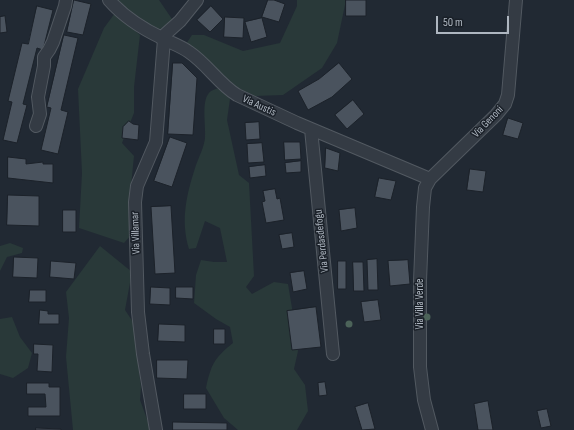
<!DOCTYPE html>
<style>
body{margin:0}
#map{position:relative;width:574px;height:430px;overflow:hidden;background:#212933;font-family:"Sofia Sans Condensed",sans-serif}
canvas{display:block}
.scale{position:absolute;left:436px;top:16px;width:73px;height:18px;box-sizing:border-box;border:2px solid #aeb6c0;border-top:0;padding-left:5px;font-size:12px;line-height:14px;white-space:nowrap;color:#aeb6c0;-webkit-text-stroke:3px #1a2028;paint-order:stroke}
</style>
<div id="map">
<canvas width="574" height="430"></canvas>
<div class="scale">50 m</div>
</div>
<script>
const ctx = document.querySelector('canvas').getContext('2d');
ctx.lineJoin = 'round';
function paint(path, color) {
  ctx.fillStyle = color;
  ctx.fill(path, 'evenodd');
}
function trace(path, color, width, dash) {
  ctx.strokeStyle = color;
  ctx.lineWidth = width;
  ctx.lineCap = dash ? 'butt' : 'round';
  ctx.setLineDash(dash || []);
  ctx.stroke(path);
}
function label(font, color, halo, rows, align = 'center') {
  ctx.font = font + ' "Sofia Sans Condensed",sans-serif';
  ctx.lineWidth = 3;
  ctx.setLineDash([]);
  ctx.textBaseline = 'middle';
  ctx.strokeStyle = halo;
  ctx.fillStyle = color;
  for (const [text, x, y, turn = 0] of rows) {
    ctx.save();
    ctx.translate(x, y);
    ctx.rotate((+turn || 0) * Math.PI / 180);
    ctx.textAlign = isNaN(turn) ? turn : align;
    if (halo) ctx.strokeText(text, 0, 0);
    ctx.fillText(text, 0, 0);
    ctx.restore();
  }
}
const green = new Path2D(`
 M117 0H159L172 19 164 28 153 31 134 17Z
 M297 0H346L337 43 322 68 283 95 255 96 238 88 209 62 186 44 192 35H204L243 51 280 43 297 6Z
 M115 13 140 35 134 87V113L122 143 134 156 130 196 133 233 124 243 79 228 82 173 78 89 104 28Z
 M220 88 230 99 227 120 239 175 249 183 254 276 246 287 252 294 274 282 288 284 297 338 298 351 294 369 305 385 308 411 297 430H238L224 418 206 388C211 365 214 358 233 343L230 327 216 319 194 303 196 275 201 260 214 262H227L220 228 205 221 196 248 189 249C180 219 187 193 196 165 199 157 204 147 205 138 206 127 202 106 207 96 210 90 215 89 220 88Z
 M10 243 23 248 22 253 7 257 0 271V246Z
 M100 246 132 272 125 310 133 322 141 387 140 400 151 430H73L66 357 69 318 66 292Z
 M12 317 20 337 32 353 28 368 13 378 0 374V319Z`);
const building = new Path2D(`
 M74 0 91 4 83 35 67 32Z
 M268 0H274L285 4 279 22 262 17Z
 M346 0H366V16H346Z
 M37 6 53 10 43 50 37 48 23 104 27 105 17 143 3 140 12 102 8 101 22 43 28 44Z
 M211 6 223 19 210 32 197 20Z
 M5 16 7 32 0 33V17Z
 M225 17 244 18 243 38 224 37Z
 M262 18 267 37 251 42 245 22Z
 M64 35 78 38 61 110 68 112 58 154 41 150 51 108 47 107Z
 M173 63H182L197 78 193 135 168 134Z
 M339 63 352 79 332 97 308 110 298 91 319 79Z
 M353 100 364 114 347 129 335 115Z
 M508 118 523 123 518 139 503 135Z
 M129 121 133 124 139 125 138 140 122 138 123 127Z
 M259 122 260 139 246 140 245 123Z
 M170 137 187 143 172 187 154 181Z
 M284 142H300L301 159 285 160Z
 M262 143 264 162 248 163 247 144Z
 M326 148 340 153 338 171 325 168Z
 M8 157 26 159V164L43 162V164H53V183L8 178Z
 M301 161V172L286 173 285 163Z
 M265 165 266 176 250 178 249 167Z
 M470 169 486 171 483 192 467 190Z
 M379 178 396 181 391 200 375 197Z
 M275 189 277 199 280 198 284 220 266 223 262 202 265 201 263 191Z
 M8 195 39 196V226L7 225Z
 M171 206 175 273 155 274 151 207Z
 M355 208 357 228 341 231 339 210Z
 M63 210H76V232H63Z
 M292 233 294 247 282 249 279 235Z
 M14 257 38 258 37 278 13 277Z
 M377 259 378 290H368L367 260Z
 M408 260 410 284 390 286 388 261Z
 M51 261 76 263 74 279 50 277Z
 M338 261H346V289H338Z
 M353 262H363L364 291H354Z
 M304 271 307 289 293 292 290 273Z
 M151 287 170 288V305L150 304Z
 M176 287H193V299L176 298Z
 M30 290H46V302H29Z
 M378 300 381 320 364 322 361 302Z
 M316 307 321 347 292 350 287 311Z
 M40 310 48 311V314H59V324H39Z
 M159 324 185 325V342L158 341Z
 M214 329H225V344H214Z
 M34 344 53 345 52 372 37 371 38 354H34Z
 M157 360H188L187 379 157 378Z
 M325 382 327 395 319 396 318 383Z
 M27 383H49V387H60V416H28V407H46L45 394H27Z
 M184 394H206V409H184Z
 M488 401 493 430H478L474 404Z
 M368 403 375 429 362 430 355 407Z
 M547 409 551 426 541 428 537 411Z
 M173 422 227 423V430H173Z
 M36 428 61 429V430H36Z`);
const street = new Path2D(`
 M109 0C123 16 143 29 162 38 171 43 181 46 189 52 207 64 219 84 237 95L297 123 430 179
 M161 38 180 21 197 0
 M36 126 40 114 38 97 44 66V57L49 50 53 42 65 6 66 0
 M311 129 333 354
 M156 430 143 354 138 312 135 202 137 186 156 142 164 39
 M432 430 424 400 420 367V281L423 207 425 188 430 179 496 115 505 104 508 95 516 0`);
const trees = [
 [427,317],
 [349,324]
];
const streetNames = [
 ["Via Austis",259,106,25],
 ["Via Genoni",488,122,-46],
 ["Via Villamar",136,233,-92],
 ["Via Perdasdefogu",322,241,-96],
 ["Via Villa Verde",420,304,-90]
];
paint(green, '#293939');
paint(building, '#4a535e');
trace(building, '#1c222a', 1);
trace(street, '#525961', 14);
trace(street, '#343b44', 12);
ctx.fillStyle = '#4c6359';
for (const [x, y] of trees) {
  ctx.beginPath();
  ctx.arc(x, y, 3.5, 0, 2 * Math.PI);
  ctx.fill();
}
label('11px', '#aeb6c0', '#1a2028', streetNames);
</script>
